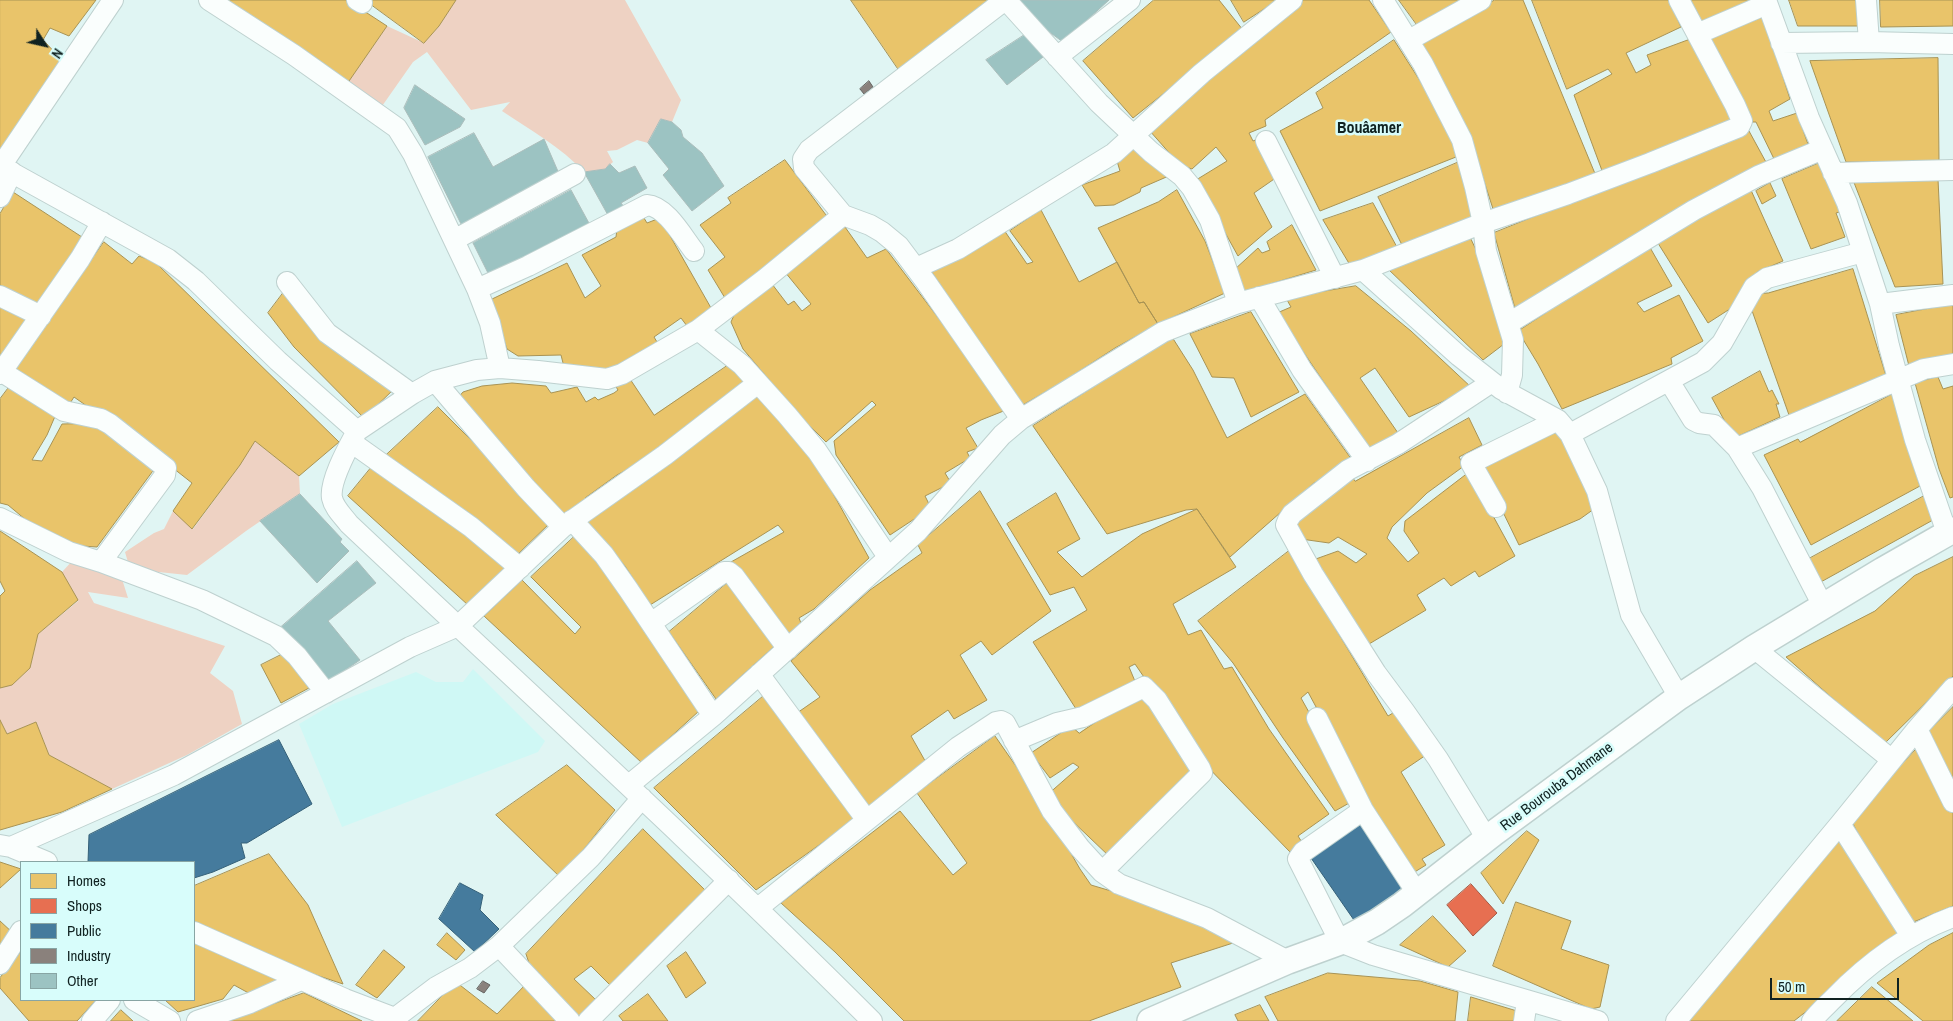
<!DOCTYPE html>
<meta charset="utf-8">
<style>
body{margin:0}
#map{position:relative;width:1953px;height:1021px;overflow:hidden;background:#e0f5f3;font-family:"Archivo Narrow",sans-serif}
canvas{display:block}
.legend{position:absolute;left:20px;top:861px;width:175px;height:140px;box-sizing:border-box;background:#d8fdfb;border:1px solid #88a5a4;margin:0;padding:6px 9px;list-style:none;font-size:15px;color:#102221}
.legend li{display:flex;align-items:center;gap:10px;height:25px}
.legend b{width:25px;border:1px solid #88a5a4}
.north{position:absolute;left:20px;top:20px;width:50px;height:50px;-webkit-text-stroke:4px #d8fdfb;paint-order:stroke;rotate:125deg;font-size:14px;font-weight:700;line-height:20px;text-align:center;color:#102221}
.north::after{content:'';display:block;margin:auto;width:18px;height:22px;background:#102221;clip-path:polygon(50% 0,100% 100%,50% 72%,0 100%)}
.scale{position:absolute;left:1770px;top:978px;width:129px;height:22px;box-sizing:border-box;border:2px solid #102221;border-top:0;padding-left:6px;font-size:15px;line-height:18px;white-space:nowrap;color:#102221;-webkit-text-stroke:4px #d8fdfb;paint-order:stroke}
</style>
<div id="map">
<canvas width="1953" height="1021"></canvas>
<ul class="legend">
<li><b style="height:14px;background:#e9c46a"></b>Homes</li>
<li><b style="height:14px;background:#e76f51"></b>Shops</li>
<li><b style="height:14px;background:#457b9d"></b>Public</li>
<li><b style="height:14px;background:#8a817c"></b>Industry</li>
<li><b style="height:14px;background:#9cc3c2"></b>Other</li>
</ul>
<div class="north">N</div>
<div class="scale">50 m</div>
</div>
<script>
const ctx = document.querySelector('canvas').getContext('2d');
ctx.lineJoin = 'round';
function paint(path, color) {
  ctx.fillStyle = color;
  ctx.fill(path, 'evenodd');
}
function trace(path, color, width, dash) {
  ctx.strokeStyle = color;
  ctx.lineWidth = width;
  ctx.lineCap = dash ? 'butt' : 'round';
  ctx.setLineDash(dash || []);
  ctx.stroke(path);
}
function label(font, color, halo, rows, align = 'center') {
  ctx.font = font + ' "Archivo Narrow",sans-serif';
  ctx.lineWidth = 5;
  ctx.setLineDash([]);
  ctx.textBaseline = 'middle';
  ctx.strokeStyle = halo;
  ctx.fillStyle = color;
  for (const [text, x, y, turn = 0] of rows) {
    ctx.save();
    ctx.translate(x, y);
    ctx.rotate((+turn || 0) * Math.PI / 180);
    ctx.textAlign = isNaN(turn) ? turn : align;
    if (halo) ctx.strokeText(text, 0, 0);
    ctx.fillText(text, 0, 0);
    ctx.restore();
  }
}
const built = new Path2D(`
 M473 669 545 741 538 752 342 827 299 724 333 704 416 672 436 682H463Z`);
const green = new Path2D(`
 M456 0H625L681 100 672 122 661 119 648 143 637 140 617 150 607 151 613 162 605 169 584 172C561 147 530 130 502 111L510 102 471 110 427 52 413 62 380 109 347 84 387 26 424 43 439 26Z
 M255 441 299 476 300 494 246 531 187 575 130 569 125 552 154 533 164 529 173 511 193 529 240 465Z
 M74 559 122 579 128 598 88 592 94 603 225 646 210 673 233 691 242 724 187 755 112 789 49 755 36 722 7 734 0 720V688L12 685 30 668 38 634 78 601 62 572Z`);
const homes = new Path2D(`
 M0 0H96L69 36 50 28 43 40 63 61 3 151 0 149Z
 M216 0H347L387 26 347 84Z
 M365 0H456L439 26 424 43Z
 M851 0H991L899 70Z
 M1154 0H1219L1243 30 1133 118 1083 61Z
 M1231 0H1278L1244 22Z
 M1302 0H1369L1391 32 1265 120 1266 126 1249 133 1253 141 1260 138 1280 175 1254 193 1272 227 1238 256 1196 180 1227 161 1216 147 1192 169 1180 165 1149 130 1236 51Z
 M1399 0H1462L1418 26Z
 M1495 0H1523L1596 176 1495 215 1470 138 1420 41Z
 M1532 0H1669L1681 27 1626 53 1636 73 1651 65 1647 55 1693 38 1737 119 1604 176 1574 95 1612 74 1608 69 1567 89Z
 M1684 0H1757L1697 28Z
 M1789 0H1860L1861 26H1798Z
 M1880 0H1953V26L1881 27Z
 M1764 17 1790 99 1769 111 1773 121 1797 113 1809 147 1776 163 1756 122H1747L1706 39Z
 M1394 40 1443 117 1461 155 1320 211 1280 131 1323 108 1316 93Z
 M1938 58 1939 162H1846L1810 61Z
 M1749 131 1767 164 1516 312 1494 233Z
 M1136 144 1171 175 1141 188 1140 192 1114 205 1095 206 1082 185 1120 171 1117 161Z
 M785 160 829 219 728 303 708 270 725 257 700 225 731 203 728 198Z
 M1459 162 1476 218 1404 249 1378 197Z
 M1822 162 1843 211 1836 213 1845 237 1811 249 1782 179Z
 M1938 179 1943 284 1895 287 1853 180Z
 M1770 183 1776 196 1762 204 1756 191Z
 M1750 188 1783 261 1757 272 1736 305 1708 323 1656 240Z
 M1177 190 1205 241 1225 293 1158 324 1144 302 1139 303 1098 228 1158 202Z
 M13 192 85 239 40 309 0 287V214Z
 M1373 203 1398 249 1350 265 1323 220Z
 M1041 210 1079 282 1117 262 1139 303 1144 302 1158 324 1115 348 1064 381 1021 406 929 268 1004 230 1027 264 1033 262 1010 231Z
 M641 213 647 223 660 218 715 315 690 330 681 318 654 337 660 347 613 373 565 371 561 355 518 356 507 349 490 300 567 263 585 298 601 286 582 255 616 237 617 229Z
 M1292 225 1316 270 1244 292 1234 270 1258 248 1262 253 1270 250 1267 242Z
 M845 227 867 258 886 249 955 340 1006 410 981 420 966 428 978 448 967 452 970 458 945 473 951 483 925 496 931 508 890 535 836 455 834 441 876 405 872 401 826 442 798 414 743 349 731 322 735 313 772 284 788 305 794 301 802 311 811 304 785 272Z
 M1469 235 1486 271 1508 341 1483 360 1388 269Z
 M104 242 132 264 139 256 155 262 339 442 299 476 255 441 240 465 192 529 173 511 192 483 159 457 74 397 67 408 15 371Z
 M1648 244 1672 286 1637 303 1644 312 1679 295 1703 341 1671 358 1672 364 1562 409 1538 364 1518 331 1547 312 1544 307Z
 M1853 269 1887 379 1789 415 1750 305 1756 294 1768 293Z
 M1356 286 1411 331 1472 388 1409 417 1375 368 1360 378 1398 433 1369 449 1277 313 1291 307 1287 300 1319 292Z
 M287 288 394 389 364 418 294 347 268 313Z
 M0 300 30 315 0 363Z
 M1946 305H1953V359L1909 366 1896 315Z
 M1251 312 1299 392 1251 417 1234 378 1212 377 1190 334Z
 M1172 337 1193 370 1227 438 1305 394 1352 460 1321 487 1315 482 1230 557 1197 509 1186 510 1107 534 1033 426Z
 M730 364 746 385 654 455 617 475 585 498 588 501 564 518 457 399 463 392 482 386 512 383 546 386 551 393 577 387 586 402 595 397 598 400 614 393 618 390 615 385 630 379 654 415Z
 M1760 371 1769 392 1772 390 1779 404H1776L1780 417 1734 438 1712 398Z
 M1938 377 1943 389 1953 386V497L1950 498 1939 469 1915 383Z
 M10 386 56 414 47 435 32 460 42 461 62 424 104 423 155 468 97 547 66 545 44 535 8 505 0 503V399Z
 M756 393 816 463 869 558 814 609 799 618 802 626 785 639 731 562 784 532 778 525 650 605 625 566 587 523Z
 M1893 394 1920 486 1811 545 1764 455 1798 439 1800 442Z
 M438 407 552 521 515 557 382 459Z
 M1469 418 1482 445 1459 457 1464 466 1427 493 1392 527 1387 538 1408 562 1419 553 1404 531 1405 521 1469 472 1515 556 1479 577 1475 571 1451 586 1444 578 1417 595 1426 610 1364 647 1313 560 1338 551 1356 563 1367 554 1338 537 1329 543 1301 539 1291 525 1349 473 1355 481Z
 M1553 425 1576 464 1594 509 1580 519 1519 545 1481 467Z
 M375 463 508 567 468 605 348 496Z
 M980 491 1051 611 992 655 981 641 960 655 987 700 954 719 948 710 911 736 928 766 866 808 797 713 820 697 791 661 870 590 922 553 918 545Z
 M1056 493 1080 539 1057 552 1082 577 1142 534 1197 509 1236 567 1173 604 1188 635 1201 630 1224 669 1232 667 1269 729 1329 814 1298 836 1303 844 1290 852 1200 759 1135 664 1129 667 1137 686 1078 712 1033 642 1087 610 1074 587 1050 595 1007 524Z
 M1926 495 1933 520 1819 583 1805 561Z
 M0 531 62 572 78 600 38 634 30 668 12 685 0 688V596L5 591 0 581Z
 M574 537 600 559 699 711 642 763 484 616 522 580 575 634 581 627 531 577Z
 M1289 551 1388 716 1398 710 1429 753 1401 772 1445 845 1422 859 1426 865 1413 873 1373 813 1308 692 1301 698 1348 782 1351 802 1335 811 1283 738 1233 663 1198 621Z
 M1953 557V676L1884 744 1786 657 1875 611 1914 576Z
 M731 580 778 643 716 699 669 632Z
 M285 653 309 688 281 703 261 665Z
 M1142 691 1200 774 1110 857 1046 796 1079 767 1073 763 1050 778 1031 753 1071 726 1079 733Z
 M766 694 857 818 756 890 654 788Z
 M1953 707V787L1926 734Z
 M0 720 7 734 36 722 49 755 112 789 62 812 0 830Z
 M995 736 1043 805 1080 869 1091 885 1175 910 1233 943 1171 963 1181 987 1089 1021H904L835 952 781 903 900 811 953 875 967 863 917 793Z
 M1921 744 1953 810V906L1906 925 1851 820Z
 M567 765 615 810 561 878 496 815Z
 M643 829 706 891 612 987 591 966 574 979 596 1000 578 1021 533 975 526 954Z
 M1527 831 1539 840 1503 904 1481 873Z
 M1844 834 1907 932 1794 1021H1684Z
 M269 854 308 905 343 984 304 971 194 923V886Z
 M0 862 21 869 0 888Z
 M1516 902 1571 921 1561 949 1609 965 1600 1007 1591 1009 1493 966Z
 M1433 916 1466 951 1448 967 1400 945Z
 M0 921 14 934 0 950Z
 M447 933 465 950 456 960 437 945Z
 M1953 933V1021H1923L1877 983 1929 945Z
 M194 941 284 983 254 996 234 985 223 999 178 1012 165 1000H194Z
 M384 950 405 967 377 998 356 985Z
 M21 952V1000H96L77 1021H29L0 988V978Z
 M686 952 706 983 686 998 667 966Z
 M1328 973 1420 981 1458 992 1455 1021H1278L1265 997Z
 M456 982 497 1014 527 983 560 1021H418Z
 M1872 987 1913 1021H1837Z
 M304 993 362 1021H227Z
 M648 994 668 1021H623L619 1016Z
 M1471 997 1517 1011 1516 1021H1468Z
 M1260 1005 1269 1021H1238L1235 1015Z
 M121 1010 133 1021H111Z`);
const shops = new Path2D(`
 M1471 884 1497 913 1473 936 1447 905Z`);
const public = new Path2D(`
 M279 740 312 804 247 843H241L245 858 213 872 194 878V862H88L89 835Z
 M1363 823 1406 895 1356 923 1311 858Z
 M460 883 483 895 480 910 499 929 475 952 439 919Z`);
const industry = new Path2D(`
 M869 81 873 87 864 94 860 89Z
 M483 981 490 985 484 993 477 989Z`);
const building = new Path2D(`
 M1019 0H1109L1063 42 1037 23Z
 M1026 34 1043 57 1007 85 986 60Z
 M415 85 465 119 460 127 425 145 404 108Z
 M661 119 672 122 681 130 683 137 702 153 724 186 692 211 663 175 669 169 648 143Z
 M474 133 493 167 544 139 560 176 464 230 428 157Z
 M610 164 619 173 635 166 647 188 621 203 624 207 609 217 584 172 605 169Z
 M571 190 590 225 490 277 473 243Z
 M300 494 342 539 340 542 349 551 317 583 260 521Z
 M357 561 376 583 328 621 360 660 326 683 280 628Z`);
const minor = new Path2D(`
 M209 0 294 55 397 128 413 154 477 289 490 323 500 368
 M357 0 362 3
 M1005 0 809 150 803 159 804 168 843 215 870 225 882 232 899 246 926 282 1021 419
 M1006 0 1099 103 1151 152 1182 176 1192 188 1210 220 1238 303
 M1383 0 1423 64 1462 140 1475 187 1483 223 1486 251 1513 340 1512 375 1507 393
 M1766 0 1809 118 1847 203 1880 304 1889 346 1915 440 1947 533
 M1866 0 1869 42
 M1697 34 1767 4
 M1409 40 1481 0
 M1781 43 1869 42 1953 44
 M1057 57 1130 0
 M1266 141 1335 278
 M0 166 168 259 196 281 278 361 357 431C349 446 329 481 332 498 334 508 343 516 349 524 524 689 702 851 872 1021
 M1 166 113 0
 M1833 173 1953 170
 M0 197 12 172
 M454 240 575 174
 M916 268 958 249 1114 153 1202 73 1292 0
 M1363 270 1483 223 1568 194 1650 163 1739 127 1742 121 1735 105 1679 0
 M287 282 327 333 412 394
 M477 289 528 266 647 205C666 206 683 237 694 251
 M0 296 41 316
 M1259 297 1302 370 1367 461
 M1880 304 1953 295
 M1509 323 1694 210 1758 176 1823 149
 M698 330 765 279 843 215
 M2 372 64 411 101 419 110 424 166 468 165 475 101 562
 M0 374 80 259 102 222
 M435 381 526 488 563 527
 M1669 381 1693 420 1699 423 1714 425 1737 448
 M357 431 412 394 435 381 477 370 500 368 538 371 607 379 622 374 698 330 742 365 787 415 817 451 888 557
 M1570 434 1703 362 1722 343 1754 287 1767 278 1863 252
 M351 442 471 527 520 568
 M1496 507 1471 463 1558 420
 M0 518 69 552 101 562 202 600 276 636 297 656 326 693
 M572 520 604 555 628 589 713 716
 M1823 606 1762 488 1737 448 1924 369 1953 364
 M651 623 724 572H729L734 576 788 649
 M1754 648 1892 760
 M759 674 866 819
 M1317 718 1363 810 1417 893
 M1917 729 1953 802
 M1014 741 1057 723 1083 717 1144 687 1157 700 1200 768 1202 773 1102 872
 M629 785 713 716 918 531 1002 435 1021 419 1163 332 1238 303 1363 270 1459 356 1501 389 1558 420 1570 434 1597 491 1631 615 1679 697
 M1363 810 1303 852 1298 859 1340 942 1373 955 1598 1021
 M1840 824 1911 936
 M1487 839 1438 759 1405 712 1376 673 1313 574 1286 525 1288 520 1292 514 1348 470 1398 444 1492 382
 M0 845 11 847 174 775 410 647 458 626 563 527 665 455 758 383
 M11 847 47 862
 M758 908 958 747 996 722 1001 721 1005 723 1052 811 1080 848 1102 872 1119 884 1207 918 1288 961
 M194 932 345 999 395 1018 436 987 470 968 499 946 591 857 642 798
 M499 946 570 1021
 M0 964 21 931
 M134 1000 170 1021
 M92 1021 110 1000
 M197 1021 250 1003 301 980
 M588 1021 729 880
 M1524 1021 1527 1001
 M1676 1021 1840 824 1917 729 1953 688
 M1812 1021C1818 1013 1826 1006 1833 999 1867 964 1907 934 1953 917`);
const tertiary = new Path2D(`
 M1150 1021 1288 961 1340 942 1377 922 1402 905 1494 833 1679 697 1754 648 1883 570 1953 530`);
const streetNames = [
 ["Rue Bourouba Dahmane",1557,787,-37]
];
const neighbourhoodNames = [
 ["Bouâamer",1369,129]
];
paint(built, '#cff8f5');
paint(green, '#eed2c3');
paint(homes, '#e9c46a');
trace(homes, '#a89354', 1);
paint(shops, '#e76f51');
trace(shops, '#a65843', 1);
paint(public, '#457b9d');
trace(public, '#356078', 1);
paint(industry, '#8a817c');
trace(industry, '#656461', 1);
paint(building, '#9cc3c2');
trace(building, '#abbdbb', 1);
trace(minor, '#bed1cf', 22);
trace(tertiary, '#bed1cf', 28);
trace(minor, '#fafefd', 20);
trace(tertiary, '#fafefd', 25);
label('15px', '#102221', '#d8fdfb', streetNames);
label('bold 16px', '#102221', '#d8fdfb', neighbourhoodNames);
</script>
